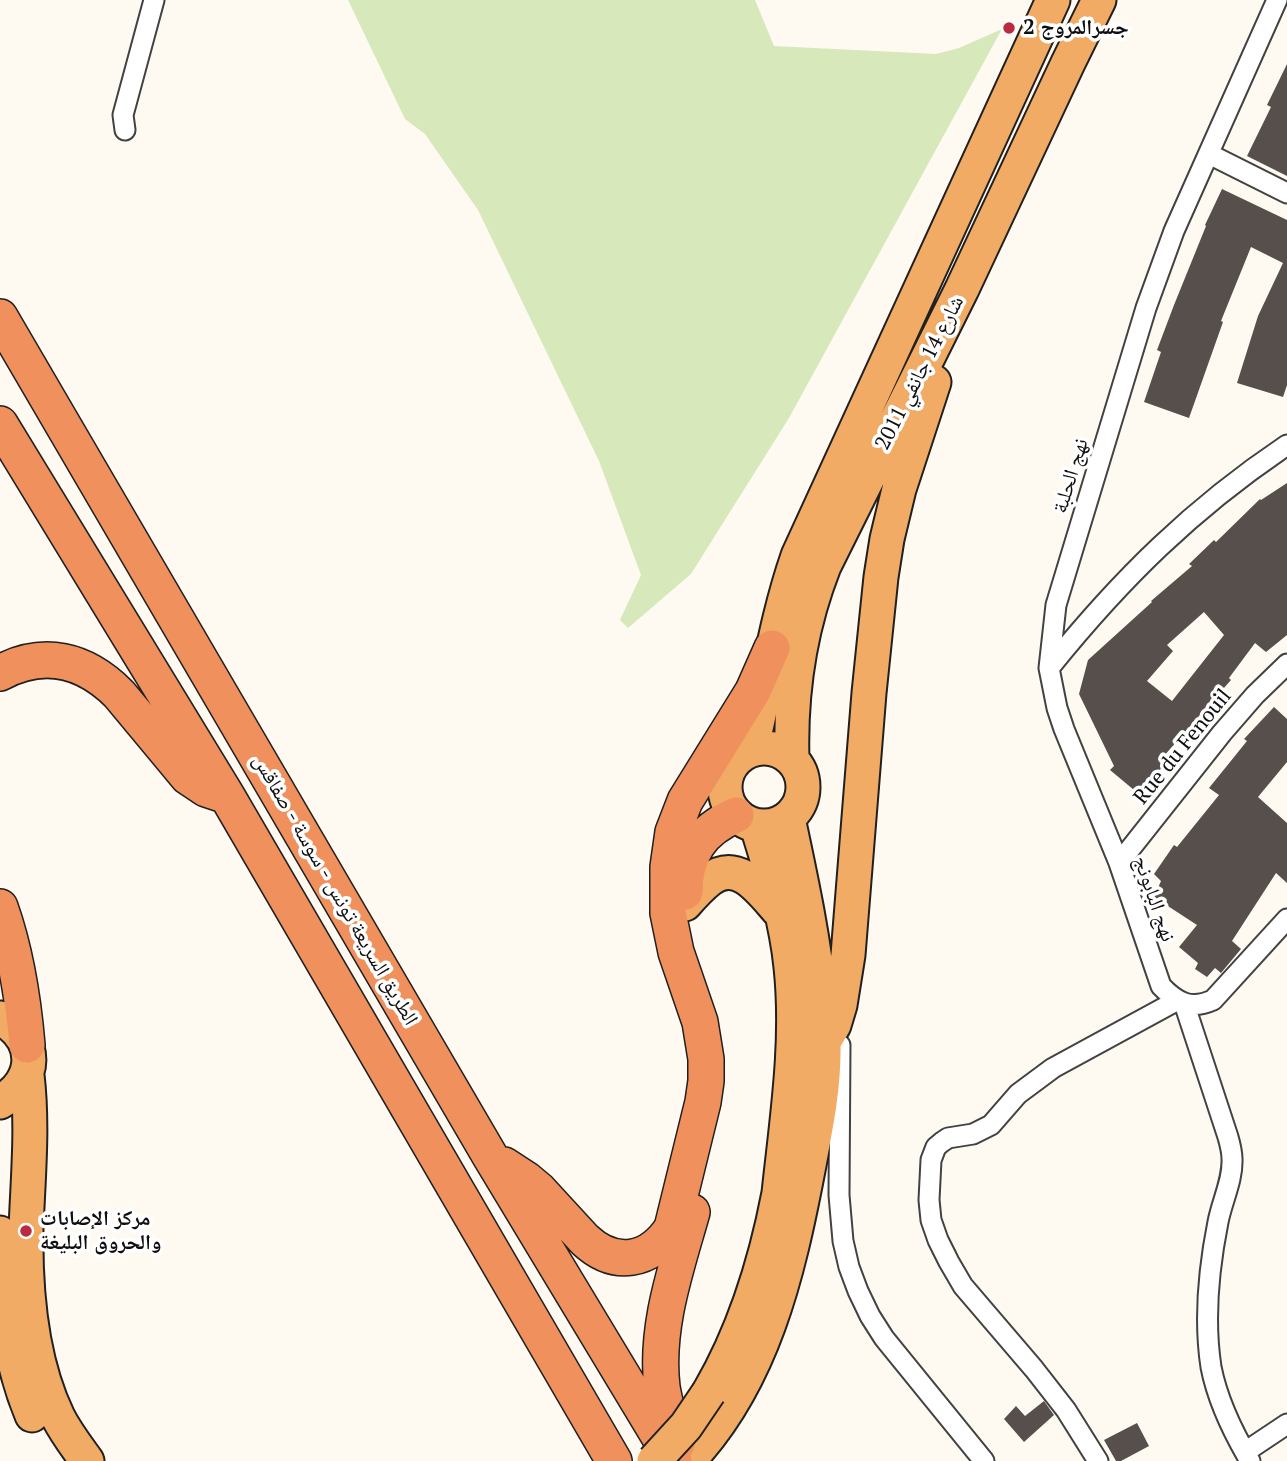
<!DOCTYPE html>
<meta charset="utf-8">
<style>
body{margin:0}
canvas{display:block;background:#fffaf1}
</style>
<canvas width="1287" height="1461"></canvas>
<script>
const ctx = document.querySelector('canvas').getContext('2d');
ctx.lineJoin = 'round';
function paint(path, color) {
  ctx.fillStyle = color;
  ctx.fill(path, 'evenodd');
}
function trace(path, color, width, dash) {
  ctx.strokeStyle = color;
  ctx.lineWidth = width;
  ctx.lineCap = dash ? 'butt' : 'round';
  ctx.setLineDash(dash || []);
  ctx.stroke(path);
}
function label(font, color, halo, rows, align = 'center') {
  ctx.font = font + ' "PT Serif","Noto Naskh Arabic",serif';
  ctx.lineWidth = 7;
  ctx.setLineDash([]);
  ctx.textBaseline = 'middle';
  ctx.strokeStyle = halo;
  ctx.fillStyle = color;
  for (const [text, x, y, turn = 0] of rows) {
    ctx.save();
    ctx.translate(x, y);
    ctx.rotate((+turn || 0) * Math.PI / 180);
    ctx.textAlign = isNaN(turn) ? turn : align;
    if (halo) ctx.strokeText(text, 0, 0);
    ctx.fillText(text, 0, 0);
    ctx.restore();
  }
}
const green = new Path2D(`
 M348 0H755L774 46 936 54 959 48 1002 29 789 418 691 574 628 628 620 620 641 575 599 461 478 210 425 134 405 119Z`);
const building = new Path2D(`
 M1287 64V176L1247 156 1271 107 1267 105Z
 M1222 189 1287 220V385L1283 397 1237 383 1258 316 1283 263 1251 247 1221 321 1223 322 1189 418 1144 402 1161 352 1157 350 1174 305 1206 226 1205 225Z
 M1287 483V635L1266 652 1255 643 1229 678 1231 680 1163 757 1167 761 1140 795 1110 770 1114 766 1079 694 1088 660 1152 602 1151 601 1192 566 1189 564 1214 540 1216 542 1260 499 1261 500ZM1204 612 1224 635 1172 701 1147 681 1173 651 1167 645Z
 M1274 707 1287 719V762L1258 797 1287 823V883L1276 873 1232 941 1241 949 1221 973 1215 968 1207 977 1195 969 1198 963 1179 947 1197 925 1154 897 1161 881 1154 874 1174 845 1177 847 1219 795 1209 788 1247 741 1244 739Z
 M1044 1401 1054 1415 1024 1442 1004 1419 1016 1406 1025 1416Z
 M1137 1423 1149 1446 1121 1461H1116L1104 1440Z`);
const minor = new Path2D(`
 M1277 0 1174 231 1146 308 1056 605 1049 668 1057 708 1064 729 1119 863 1161 986C1177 1003 1191 1010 1213 1000L1287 919
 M125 130 123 115 154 0
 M1209 154 1287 193
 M1050 667C1121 579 1193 508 1287 445
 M1119 863 1222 733 1255 695 1287 664
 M1184 1003 1228 1137C1230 1144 1232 1152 1232 1159 1233 1180 1222 1201 1218 1222 1209 1267 1204 1321 1211 1367 1217 1398 1234 1434 1250 1461
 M840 1045 839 1195 843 1241 849 1267 858 1291 870 1316 884 1338 984 1461
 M1245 1452 1287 1424
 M1098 1461 1066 1410 1034 1369 963 1286 949 1262 938 1240 931 1220 929 1200 931 1160 936 1147 942 1142 948 1138 973 1134 991 1125 1018 1094 1053 1068 1178 1000`);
const trunk = new Path2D(`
 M725 787a39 39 0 1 1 78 0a39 39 0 1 1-78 0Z
 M751 750C767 685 776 619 798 556L1053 0
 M792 760C790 694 800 627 824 566L962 289 1068 63 1099 0
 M685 904C692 896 700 887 709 880 738 858 760 890 778 910
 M0 1018C39 1039 38 1081 0 1102
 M824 1042 834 1025 840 1005 848 955 869 693 881 577 887 539 899 489 934 382
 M27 1075C33 1126 28 1178 26 1229 25 1291 31 1361 58 1417 66 1433 77 1447 87 1461
 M0 1233C5 1298 6 1353 32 1415
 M709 1392C744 1332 766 1261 779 1193 787 1118 799 1042 791 967 786 918 771 872 757 826
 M688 1461C763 1382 788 1274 808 1170 816 1129 825 1086 824 1044 824 1030 822 1015 820 1001 814 939 801 879 788 818`);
const motorway = new Path2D(`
 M0 317 490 1156 674 1461
 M0 424 227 796 614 1461
 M0 673C44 649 85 660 119 694L188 777 206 789 224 795
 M685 892C685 854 701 830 736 815
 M0 907C16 952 23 997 27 1045
 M504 1165 527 1180 539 1190 585 1240C615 1268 650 1262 672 1228L703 1102 706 1081V1059L700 1022 676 952 668 913V867L673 832 685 801 753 691 772 648
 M677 1444C671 1425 665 1406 662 1387 655 1327 676 1269 692 1212`);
const trunkBridge = new Path2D(`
 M654 1461 686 1426 709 1392`);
const markers = [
 [1009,28,7,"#bc2a40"],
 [26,1231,7,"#bc2a40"]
];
const poiNames = [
 ["جسرالمروج 2",1023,28],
 ["مركز الإصابات",40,1219],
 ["والحروق البليغة",40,1243]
];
const streetNames = [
 ["شارع 14 جانفي 2011",920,373,-63],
 ["نهج الحلبة",1071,476,-73],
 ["Rue du Fenouil",1183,747,-51],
 ["الطريق السريعة تونس - سوسة - صفاقس",335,890,60],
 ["نهج البابونج",1154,899,71]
];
paint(green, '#d7e8bb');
paint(building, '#574f4b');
trace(minor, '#424242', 23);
trace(trunk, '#202020', 37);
trace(motorway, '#202020', 38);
trace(minor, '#fff', 19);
trace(trunk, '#f2ab64', 33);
trace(motorway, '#f0915d', 35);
trace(trunkBridge, '#202020', 37, []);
trace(trunkBridge, '#f2ab64', 33);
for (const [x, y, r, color] of markers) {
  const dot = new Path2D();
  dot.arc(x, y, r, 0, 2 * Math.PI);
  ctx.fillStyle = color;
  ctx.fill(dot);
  trace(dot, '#fff', 2.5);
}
label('bold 21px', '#0f0f0f', '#fff', poiNames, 'left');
label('21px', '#0f0f0f', '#fff', streetNames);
</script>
